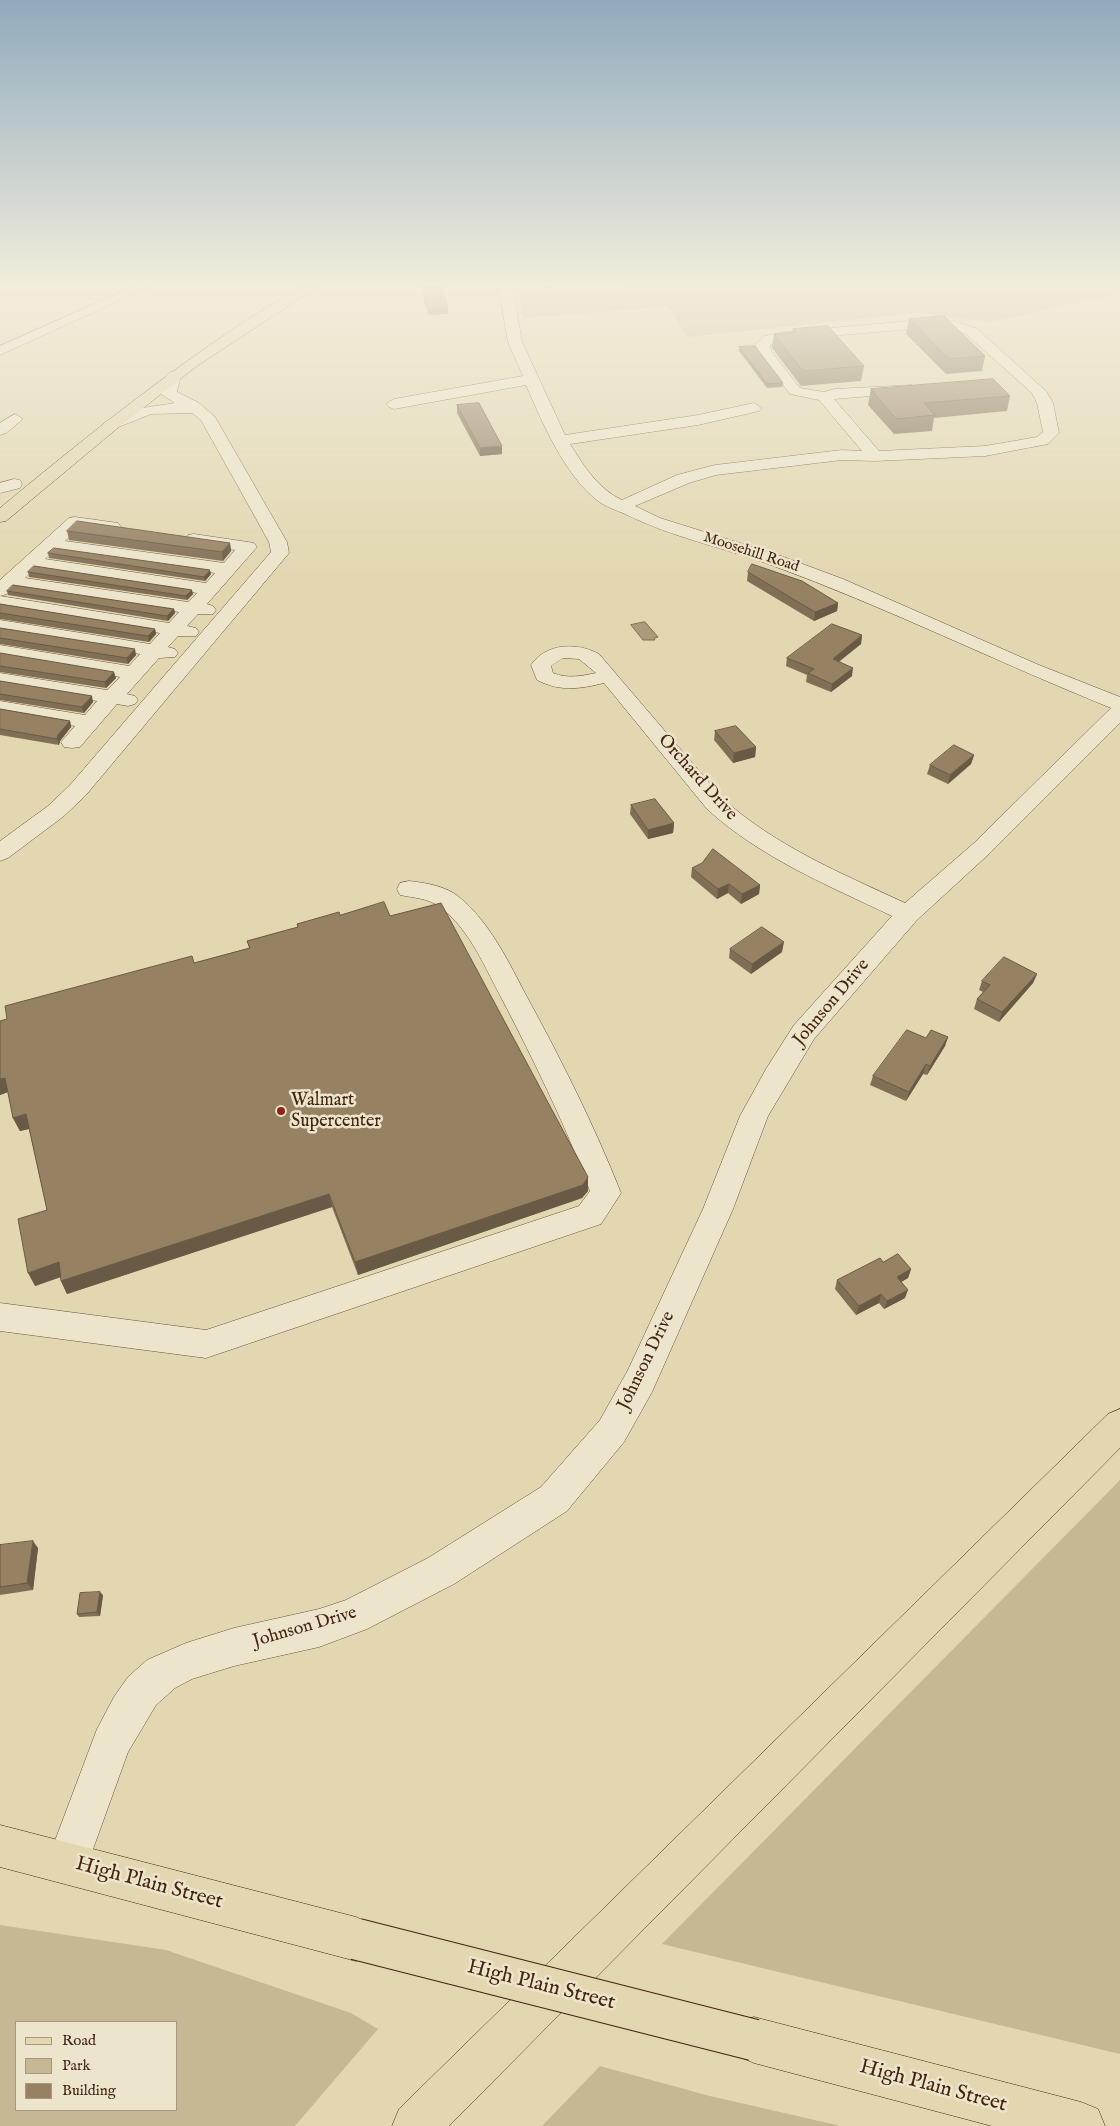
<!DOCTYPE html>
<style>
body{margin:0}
#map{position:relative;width:1120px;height:2126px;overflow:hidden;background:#e2d7b1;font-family:"IM FELL English",serif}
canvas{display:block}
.legend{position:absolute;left:15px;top:2021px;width:162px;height:90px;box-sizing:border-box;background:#ece5cc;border:1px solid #a99780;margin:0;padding:6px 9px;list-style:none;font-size:15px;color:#44230f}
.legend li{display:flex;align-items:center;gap:10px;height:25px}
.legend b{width:25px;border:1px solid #a99780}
</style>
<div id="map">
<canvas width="1120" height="2126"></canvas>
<ul class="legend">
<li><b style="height:6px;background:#e2d7b1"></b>Road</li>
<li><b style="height:14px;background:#c7b895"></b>Park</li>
<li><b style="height:14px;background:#968163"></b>Building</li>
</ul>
</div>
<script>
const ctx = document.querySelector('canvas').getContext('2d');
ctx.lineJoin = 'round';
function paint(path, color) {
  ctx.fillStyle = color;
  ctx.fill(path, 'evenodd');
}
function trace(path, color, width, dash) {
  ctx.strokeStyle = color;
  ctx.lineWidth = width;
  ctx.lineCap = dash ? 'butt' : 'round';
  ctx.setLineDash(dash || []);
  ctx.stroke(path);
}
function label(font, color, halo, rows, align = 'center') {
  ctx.font = font + ' "IM FELL English",serif';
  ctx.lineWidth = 5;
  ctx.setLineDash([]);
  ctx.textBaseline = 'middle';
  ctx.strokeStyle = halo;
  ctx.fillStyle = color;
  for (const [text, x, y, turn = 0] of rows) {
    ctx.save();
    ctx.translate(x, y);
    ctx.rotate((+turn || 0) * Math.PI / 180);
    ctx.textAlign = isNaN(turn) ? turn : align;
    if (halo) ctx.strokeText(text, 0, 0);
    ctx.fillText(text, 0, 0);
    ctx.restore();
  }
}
const green = new Path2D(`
 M625 283H1120V293L990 322 916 313 687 337 669 306 523 318 519 294 629 287Z
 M1120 1480V2054L662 1944Z
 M0 1925 166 1950 351 2013 378 2029 295 2126H0ZM16 2022H176V2110H16Z
 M600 2066 710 2096 841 2126H542Z`);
const water = new Path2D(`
 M645 622 658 637 654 638 655 640H643L631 625Z`);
const minor = new Path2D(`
 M141 283H158L0 355V346Z
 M498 283H557L550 287 513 291 522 342 565 435 698 415 754 403 762 408 759 411 698 425 570 444C584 466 598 489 622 500L677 475 715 465 842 450 862 451 819 400 790 394 757 351 756 344 764 336 785 332 934 319 953 321 976 328 1046 391 1053 403 1059 433 1048 444 985 456 875 461 842 460 716 475 689 483 635 506 660 518 781 556 843 579 1039 665 1120 697V723L990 853 917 920 814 1039 768 1116 733 1209 652 1392 624 1442 567 1511 454 1584 367 1629 319 1647 234 1666 192 1679 175 1688 156 1705 128 1752 83 1877 68 1883 53 1877 47 1862 97 1729 114 1697 128 1677 147 1660 186 1643 234 1628 319 1609 346 1600 428 1558 541 1487 600 1420 628 1370 703 1209 740 1116 766 1069 794 1025 892 916C827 885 761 858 707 809L604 683C580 689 560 692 537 680L531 665C546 643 577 642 599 654L723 799C777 847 841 873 905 903L974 843 1111 708C997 662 886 607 771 565 722 547 671 537 625 514 616 510 606 507 598 501 565 476 542 422 526 385L394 409 389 407 386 404 394 399 523 376 508 342ZM934 327 951 329 966 334 1032 393 1037 403 1043 432 1037 437 985 446 879 451 834 399 907 393 912 391 915 388 912 385 835 389 824 392 800 388 771 351 770 345 785 340ZM563 658 579 659 596 673C582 676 567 679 553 673L551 666Z
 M174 371 181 375 177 392 199 403 215 417 287 542 289 553 86 795 64 816 8 858 0 861V841L48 806 70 785 271 552 269 542 201 420 192 413 151 414 111 430 103 425 105 422 136 409 175 403 161 394C162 385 164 373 174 371Z
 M15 414 23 419 6 433 0 435V423Z
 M14 479 20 480 22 484 20 488 0 493V483Z
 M75 517 118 523 121 527 118 531 112 532 79 528 65 541 224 563 235 550 188 543 185 539 188 535 194 534 248 542 254 543 257 547 207 604 213 606 216 610 213 614H198L187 626 196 628 199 632 196 636H178L168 647 175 649 178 653 175 657 159 658 127 694 135 696 138 700 135 704 128 706 117 704 80 747 72 748 64 747 61 742 75 726 0 713V701L85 715 97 701 0 685V673L107 690 120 677 0 657V645L129 666 140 654 0 632V620L150 644 160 633 0 608V596L169 623 179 612 14 587 7 594 0 596V580L69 518ZM55 550 215 573 206 583 45 559ZM35 568 197 593 188 602 25 578Z
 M409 881C426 883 446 886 459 897 490 922 509 963 527 997 562 1061 594 1125 621 1193L601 1224 206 1358 0 1331V1303L206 1330 579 1206 590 1191C566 1126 535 1063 503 1001 486 970 470 929 440 907 428 898 414 898 400 895L397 889 400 883Z`);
const major = new Path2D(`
 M307 283H323L197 366 120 426 6 521 0 522V508C98 427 197 347 307 283Z
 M0 1825 356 1917 371 1924 378 1939 371 1954 356 1961 0 1867Z
 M754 2017 1081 2102 1098 2109 1105 2126H992L754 2063 738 2056 731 2040 738 2024Z`);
const highway = new Path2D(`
 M1120 1409V1448L449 2126H392L399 2109 1108 1414Z`);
const majorBridge = new Path2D(`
 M356 1939 754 2040`);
const wall = new Path2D(`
 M423 292 448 307V314L429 315 423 298Z
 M909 319 985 356 982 371 946 374 906 334Z
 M793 329 864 366 861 381 801 386 772 348 774 334 792 332Z
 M739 347 783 383 782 387 767 388 739 351Z
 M871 389 1010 396 1007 411 934 418 932 431 894 434 868 405Z
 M457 405 502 454 480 456 457 413Z
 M67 531 230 543 231 551 223 561 69 540Z
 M48 553 211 574 205 581 49 558Z
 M28 572 193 594 187 600 29 577Z
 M748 572 838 603 837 611 814 621 747 581Z
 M7 591 174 609 175 613 168 621 8 595Z
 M0 604 155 629 156 634 149 642 0 619Z
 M0 628 136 655 128 664 0 644Z
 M862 635 861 644 839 662 852 676 831 692 806 682 807 675 786 666 787 658Z
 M0 653 116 678 106 688 0 672Z
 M0 681 93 702 84 713 0 700Z
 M0 709 70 721 71 727 60 741 59 745 0 735Z
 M715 731 756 747 755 757 733 763 714 740Z
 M974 755 971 764 948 784 927 774 930 765Z
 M631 805 674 823 673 833 648 839 630 814Z
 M692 868 760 885 759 894 741 904 728 893 717 899 691 877Z
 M340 915 390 916 588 1177V1191L582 1198 358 1275 332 1207 67 1294 61 1281V1277L35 1286 47 1210 29 1129 20 1131 13 1118 8 1092 0 1095V1021L194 963 249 948 247 941 298 927 297 924Z
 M730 949 782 952 751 974 729 958Z
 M1037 974 1033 983 999 1022 974 1009 977 999 983 992 979 990 982 981Z
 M948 1037 945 1046 927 1075 923 1074 906 1101 870 1085 873 1076 926 1038Z
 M883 1262 911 1269 908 1278 901 1282 905 1298 884 1309 879 1303 856 1315 835 1289 837 1280Z
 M0 1545 38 1548 33 1590 0 1595Z
 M103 1595 100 1616 79 1617 77 1614Z`);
const shadedWall = new Path2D(`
 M502 446V454L480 456V448Z
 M230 543 231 551 223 561 222 552Z
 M210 570 211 574 205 581 204 577Z
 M192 590 193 594 187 600 186 596Z
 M838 603 837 611 814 621 815 612Z
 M174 609 175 613 168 621 167 616Z
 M155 629 156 634 149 642 148 636Z
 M862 635 861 644 831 667 833 659Z
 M135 649 136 655 128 664 127 658Z
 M853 668 852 676 831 692 832 684Z
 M114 672 116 678 106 688 105 682Z
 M92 696 93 702 84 713 82 707Z
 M70 721 71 727 60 741 59 745 57 739 58 735Z
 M756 747 755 757 733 763 734 753Z
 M974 755 971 764 948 784 950 775Z
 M674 823 673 833 648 839V830Z
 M729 884 728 893 717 899 718 889Z
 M760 885 759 894 741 904 742 894Z
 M784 942 782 952 751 974 752 964Z
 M1037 974 1033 983 999 1022 1002 1012Z
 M948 1037 945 1046 927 1075 930 1066Z
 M926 1064 923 1074 906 1101 909 1092Z
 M5 1078 11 1091 0 1095V1079Z
 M26 1114 33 1128 20 1131 13 1118Z
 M588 1177V1191L582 1198 358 1275 355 1262Z
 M329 1194 332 1207 67 1294 61 1281Z
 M59 1262 66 1275 35 1286 28 1273Z
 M911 1269 908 1278 894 1286 897 1277Z
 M908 1290 905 1298 884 1309 887 1301Z
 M881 1294 879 1303 856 1315 859 1306Z
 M33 1541 38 1548 33 1590 27 1583Z
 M100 1592 103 1595 100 1616 97 1612Z`);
const building = new Path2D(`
 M423 283H440L448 307 428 309 423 292Z
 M944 316 985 356 949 359 909 319Z
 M828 326 864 366 803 371 774 334 796 332 793 329Z
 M755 346 783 383 767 384 739 347Z
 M993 379 1010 396 924 403 935 415 896 419 871 389Z
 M479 403 502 446 480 448 457 405Z
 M77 521 230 543 222 552 67 531Z
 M54 548 210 570 204 577 48 553Z
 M752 564 802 581 838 603 815 612 748 572Z
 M34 566 192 590 186 596 28 572Z
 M13 585 174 609 167 616 7 591Z
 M0 604 155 629 148 636 0 613Z
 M832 624 862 635 833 659 853 668 832 684 808 673 814 669 787 658Z
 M0 628 135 649 127 658 0 638Z
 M0 653 114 672 105 682 0 666Z
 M0 681 92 696 82 707 0 694Z
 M0 709 70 721 58 735 57 739 0 729Z
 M736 726 756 747 734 753 715 731Z
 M954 745 974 755 950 775 930 765Z
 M655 799 674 823 648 830 631 805Z
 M713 849 760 885 742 894 729 884 718 889 692 868 702 863Z
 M384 902 390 916 441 903 588 1177 583 1185 355 1262 329 1194 61 1281 59 1262 28 1273 18 1219 47 1210 26 1114 13 1118 5 1078 0 1079V1021L7 1019 5 1006 192 956 194 963 250 948 247 941 298 927 297 924 339 912 340 915Z
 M762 927 784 942 752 964 730 949Z
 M1004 957 1037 974 1002 1012 977 999 990 985 982 981Z
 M907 1030 926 1038 931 1030 948 1037 930 1066 926 1064 909 1092 873 1076Z
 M898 1254 911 1269 897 1277 908 1290 887 1301 881 1294 859 1306 837 1280 880 1258 883 1262Z
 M33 1541 27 1583 0 1587V1545Z
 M100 1592 97 1612 77 1614 80 1593Z`);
const markers = [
 [281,1111,5,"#8f2418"]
];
const farStreetnames = [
 ["Moosehill Road",751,553,18]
];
const streetNames = [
 ["Orchard Drive",697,778,48],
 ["Johnson Drive",832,1003,-50],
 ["Johnson Drive",647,1361,-64],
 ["Johnson Drive",305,1628,-16]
];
const poiNames = [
 ["Walmart",291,1101],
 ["Supercenter",291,1122]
];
const nearStreetnames = [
 ["High Plain Street",149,1884,15],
 ["High Plain Street",541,1986,14],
 ["High Plain Street",933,2087,15]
];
paint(green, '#c7b895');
paint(water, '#ac9a7a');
trace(water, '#826a4f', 1);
trace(minor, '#6c5038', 1);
trace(major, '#44230f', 1);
trace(highway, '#44230f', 1);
paint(minor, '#ece5cc');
paint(major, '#e2d7b1');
paint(highway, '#e2d7b1');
trace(majorBridge, '#44230f', 43, []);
trace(majorBridge, '#e2d7b1', 41);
paint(wall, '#816f55');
paint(shadedWall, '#695a45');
paint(building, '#968163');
trace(building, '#695a45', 1);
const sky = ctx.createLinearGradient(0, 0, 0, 580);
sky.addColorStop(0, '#90aabc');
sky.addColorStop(0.49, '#f2eddc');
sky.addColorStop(1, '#f2eddc00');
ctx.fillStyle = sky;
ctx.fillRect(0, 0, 1120, 580);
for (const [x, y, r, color] of markers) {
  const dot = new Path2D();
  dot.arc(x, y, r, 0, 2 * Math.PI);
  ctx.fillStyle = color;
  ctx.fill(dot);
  trace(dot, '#ece5cc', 2);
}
label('15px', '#44230f', '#ece5cc', farStreetnames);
label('18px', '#44230f', '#ece5cc', streetNames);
label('18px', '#44230f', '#ece5cc', poiNames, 'left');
label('21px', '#44230f', '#ece5cc', nearStreetnames);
</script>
